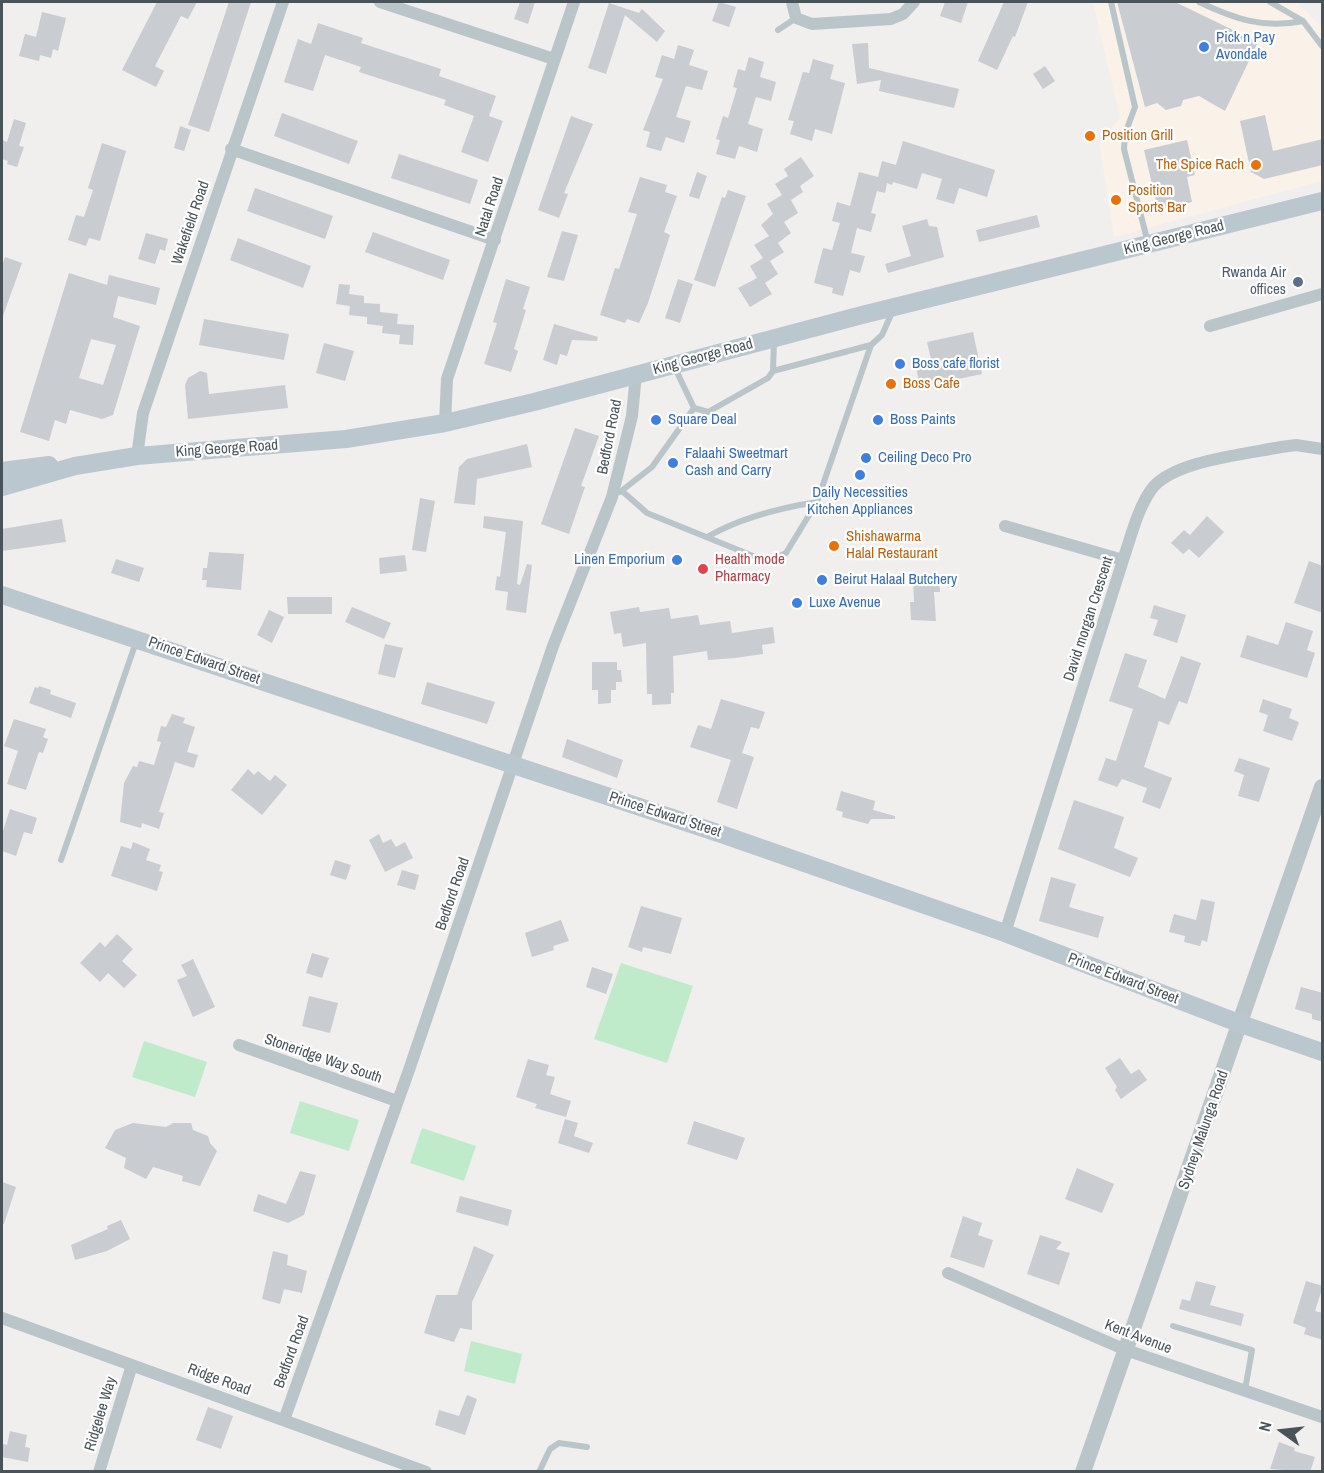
<!DOCTYPE html>
<style>
body{margin:0}
#map{position:relative;width:1324px;height:1473px;overflow:hidden;background:#f1eeee;font-family:"Archivo Narrow",sans-serif}
canvas{display:block}
.frame{position:absolute;inset:0;border:3px solid #48545a;pointer-events:none}
.north{position:absolute;left:1252px;top:1401px;width:60px;height:60px;-webkit-text-stroke:4px #fff;paint-order:stroke;rotate:285deg;font-size:16px;font-weight:700;line-height:24px;text-align:center;color:#48545a}
.north::after{content:'';display:block;margin:auto;width:21px;height:27px;background:#48545a;clip-path:polygon(50% 0,100% 100%,50% 72%,0 100%)}
</style>
<div id="map">
<canvas width="1324" height="1473"></canvas>
<div class="frame"></div>
<div class="north">N</div>
</div>
<script>
const ctx = document.querySelector('canvas').getContext('2d');
ctx.lineJoin = 'round';
function paint(path, color) {
  ctx.fillStyle = color;
  ctx.fill(path, 'evenodd');
}
function trace(path, color, width, dash) {
  ctx.strokeStyle = color;
  ctx.lineWidth = width;
  ctx.lineCap = dash ? 'butt' : 'round';
  ctx.setLineDash(dash || []);
  ctx.stroke(path);
}
function label(font, color, halo, rows, align = 'center') {
  ctx.font = font + ' "Archivo Narrow",sans-serif';
  ctx.lineWidth = 4.5;
  ctx.setLineDash([]);
  ctx.textBaseline = 'middle';
  ctx.strokeStyle = halo;
  ctx.fillStyle = color;
  for (const [text, x, y, turn = 0] of rows) {
    ctx.save();
    ctx.translate(x, y);
    ctx.rotate((+turn || 0) * Math.PI / 180);
    ctx.textAlign = isNaN(turn) ? turn : align;
    if (halo) ctx.strokeText(text, 0, 0);
    ctx.fillText(text, 0, 0);
    ctx.restore();
  }
}
const commercial = new Path2D(`
 M1093 2H1297L1322 28V181L1114 237 1099 143 1120 118Z`);
const green = new Path2D(`
 M621 963 693 986 667 1063 594 1039Z
 M144 1041 207 1062 195 1097 132 1077Z
 M300 1101 359 1120 349 1151 290 1133Z
 M422 1128 476 1146 464 1181 410 1163Z
 M471 1341 522 1354 515 1384 464 1371Z`);
const building = new Path2D(`
 M157 2H197L188 19 181 16 155 66 164 71 156 87 122 70Z
 M229 2H251L209 132 188 125Z
 M520 2H535L528 24 514 19Z
 M719 2 736 7 729 27 712 21Z
 M945 2H968L961 23 940 16Z
 M1004 2H1028L1015 37 1013 36 997 70 978 61Z
 M1117 2H1175L1258 42 1225 111 1199 96 1183 100 1181 106 1166 110 1157 103 1145 107Z
 M609 3 639 13 642 9 665 31 657 42 625 15 606 74 588 68Z
 M42 12 66 18 58 51 53 49 51 58 40 55 39 61 19 56 25 34 36 37Z
 M318 23 363 38 361 43 441 69 439 76 496 96 489 116 503 121 488 162 461 152 474 116 444 105 446 100 359 72 361 67 325 55 313 91 284 82 298 39 311 44Z
 M868 43 869 68 959 89 954 108 879 91 881 80 857 84 852 44Z
 M678 45 694 50 689 65 708 71 702 90 686 86 676 117 691 121 684 143 666 137 661 151 646 147 650 132 643 130 663 79 655 77 662 55 674 59Z
 M749 57 764 62 760 77 776 82 771 101 756 97 748 124 763 129 757 152 739 146 735 159 716 154 720 140 716 139 723 116 728 118 737 88 733 87 738 69 745 71Z
 M813 59 834 65 830 79 845 83 832 134 815 129 812 141 790 134 794 121 788 120 803 72 809 73Z
 M1045 66 1055 81 1043 89 1033 74Z
 M282 113 358 141 349 164 274 136Z
 M1265 115 1273 151 1323 139V165L1264 179 1251 172 1240 121Z
 M571 116 593 124 564 193 568 194 559 218 538 210Z
 M14 119 26 123 19 146 24 147 17 167 7 164 8 161 2 159V140L7 142Z
 M180 126 191 130 184 151 174 148Z
 M1187 140 1195 175 1187 177 1192 202 1158 210 1144 150Z
 M903 141 995 170 987 197 959 188 954 204 936 199 942 179 922 173 917 189 893 182 892 185 887 183 885 193 877 191 871 213 876 214 871 232 857 228 851 253 865 256 860 273 850 270 843 296 832 293 833 288 814 283 823 248 832 250 840 223 832 221 837 202 850 206 859 172 878 177 882 161 896 165Z
 M102 143 126 151 100 241 89 238 86 246 68 240 76 215 84 217 93 190 88 188Z
 M399 154 478 180 470 204 391 178Z
 M801 157 814 176 800 186 803 192 791 200 798 213 784 222 791 233 778 243 784 252 770 261 778 274 765 283 772 294 750 307 738 288 757 278 750 266 763 258 754 245 769 236 761 225 773 214 767 204 782 195 775 184 788 176 784 169Z
 M697 172 707 176 699 199 689 196Z
 M640 177 667 185 665 192 677 196 664 232 670 235 648 303 639 323 627 319 625 323 600 315 615 268 619 269 637 214 628 212Z
 M255 188 333 216 325 239 247 211Z
 M728 190 746 196 715 287 694 280 722 197 725 198Z
 M1037 215 1040 227 979 242 976 230Z
 M927 219 929 226 937 227 944 257 888 273 885 264 911 256 902 226Z
 M562 231 578 235 564 281 547 277Z
 M373 232 450 260 443 280 365 252Z
 M146 233 168 239 165 251 160 249 155 264 138 259Z
 M238 238 311 266 303 288 230 260Z
 M5 257 22 263 3 316 2 266Z
 M69 273 107 285 109 275 160 288 156 305 118 296 113 317 140 326 113 415 102 419 70 410 66 424 55 420 49 441 20 432ZM91 339 116 345 103 385 79 378Z
 M506 279 530 287 523 309 526 310 514 349 518 351 511 372 484 364 497 323 493 322Z
 M678 279 693 284 680 323 665 318Z
 M339 284 350 285 349 294 364 296V303L380 304V312L398 314 397 324 414 325 413 345 399 344 400 335 382 333 383 326 367 324V317L349 315 350 306 336 304Z
 M204 319 289 334 284 360 199 345Z
 M554 324 598 337 597 341 572 340 567 356 560 354 557 365 543 360Z
 M973 332 982 374 920 387 916 367 932 363 927 342Z
 M324 343 354 351 345 381 316 373Z
 M200 371 207 373 209 394 285 385 288 408 188 419 185 385 188 378Z
 M575 428 599 436 581 486 585 487 569 534 541 524Z
 M527 444 532 467 477 479 475 505 454 503 459 467 467 459Z
 M420 498 435 501 426 552 412 550Z
 M484 516 523 521 517 584 520 585 527 564 532 565 526 613 506 610 508 592 495 590 497 576 500 577 506 532 483 528Z
 M1207 516 1224 532 1199 558 1189 549 1183 554 1171 543 1184 530 1190 535Z
 M62 519 66 542 2 551V529Z
 M209 552 244 554 241 590 206 587 207 580H202L203 568H207Z
 M405 555 407 571 380 574 379 558Z
 M116 559 144 568 139 582 111 573Z
 M1309 561 1323 566V613L1294 603Z
 M939 577 940 592H934L936 621 911 620 910 602H914L913 579Z
 M287 597H332V614H288Z
 M1154 605 1186 615 1177 643 1153 635 1158 620 1150 618Z
 M352 607 391 623 384 639 345 622Z
 M639 607 640 612 669 608 671 619 698 615 700 625 730 621 732 633 773 627 775 643 762 645 763 654 735 658 708 660 707 651 673 656 674 693H671V704L652 705V694H647L646 643 623 647 621 633 614 634 610 612Z
 M269 610 284 617 272 643 257 635Z
 M1286 622 1313 631 1307 650 1315 653 1307 678 1240 657 1247 635 1278 645Z
 M385 644 403 648 395 678 378 674Z
 M1125 653 1147 660 1138 687 1165 699 1181 656 1201 663 1187 704 1179 701 1169 725 1159 721 1144 767 1172 778 1160 809 1142 802 1147 788 1122 779 1117 787 1098 780 1106 758 1116 761 1133 709 1109 701Z
 M592 662H617V670H621L622 682H616V690H611V703L598 704V690H592Z
 M427 682 495 702 487 724 421 704Z
 M39 686 51 690 50 694 76 703 71 718 29 703 35 687 38 688Z
 M721 699 765 712 759 729 751 727 742 753 754 757 737 809 717 802 731 760 690 747 698 725 711 729Z
 M1263 699 1292 709 1289 718 1299 722 1292 741 1263 731 1268 715 1259 712Z
 M172 714 185 718 183 723 195 727 187 752 198 755 194 768 175 762 159 812 164 813 159 829 142 823 141 828 120 822 124 783 133 766 137 767 139 761 154 765 161 742 157 741 161 726 166 727Z
 M14 719 46 729 43 737 48 739 43 753 39 752 26 790 7 784 18 751 4 746Z
 M567 739 623 760 617 778 562 757Z
 M1239 758 1270 768 1259 802 1238 796 1244 775 1234 771Z
 M248 769 254 775 258 771 270 781 275 775 287 785 262 815 231 790Z
 M841 791 875 801 873 810 895 816V819H871L868 824 842 817 843 812 836 810Z
 M1074 800 1124 817 1114 848 1138 858 1130 877 1058 849Z
 M10 809 37 818 32 834 24 832 16 856 2 851V834Z
 M379 834 383 843 391 839 396 847 405 842 413 858 385 872 369 840Z
 M133 842 150 849 146 860 161 865 159 871 163 872 157 891 111 876 121 846 131 849Z
 M335 860 351 865 346 880 330 875Z
 M402 870 419 875 415 890 397 885Z
 M1051 877 1076 884 1069 907 1104 917 1098 938 1039 921Z
 M1201 899 1215 902 1207 942 1202 940 1200 946 1184 942 1185 936 1169 932 1174 914 1196 920Z
 M641 906 682 918 671 954 643 947 642 952 628 947Z
 M561 920 569 941 553 946 554 950 532 957 525 933Z
 M117 934 133 949 122 961 137 975 124 988 108 973 100 982 80 963 100 942 105 947Z
 M312 953 329 958 322 978 306 973Z
 M193 959 215 1007 193 1017 177 980 187 976 181 965Z
 M592 967 613 974 606 994 586 987Z
 M1301 987 1323 993V1022L1312 1019V1014L1295 1009Z
 M309 996 338 1003 330 1033 302 1026Z
 M1120 1058 1131 1074 1139 1069 1147 1080 1121 1099 1115 1090 1117 1087 1105 1068Z
 M528 1059 549 1065 546 1075 555 1077 550 1094 571 1101 566 1117 535 1108 537 1104 516 1097Z
 M565 1119 578 1123 574 1136 593 1143 589 1153 558 1143Z
 M694 1121 745 1138 737 1160 687 1144Z
 M133 1123 166 1127 173 1123H191L193 1130 208 1136 210 1143 217 1151 200 1186 182 1181 183 1176 153 1167 146 1179 124 1168 126 1158 105 1148 115 1130Z
 M1077 1168 1114 1184 1102 1213 1065 1199Z
 M300 1171 316 1175 304 1215 288 1223 253 1211 258 1194 286 1204Z
 M2 1182 16 1187 4 1224H2Z
 M460 1196 512 1210 508 1226 456 1212Z
 M963 1216 982 1223 978 1235 993 1240 984 1268 950 1257Z
 M121 1220 130 1239 107 1251 75 1260 71 1245 108 1229 107 1226Z
 M1040 1235 1062 1242 1056 1249 1070 1253 1059 1285 1027 1274Z
 M474 1246 494 1255 472 1302V1330L460 1328 454 1342 424 1333 436 1295H457Z
 M273 1251 288 1255 287 1265 307 1271 302 1293 284 1289 280 1304 262 1299Z
 M1196 1281 1216 1286 1210 1305 1244 1314 1241 1326 1179 1309 1182 1299 1190 1301Z
 M1306 1281 1323 1286 1315 1311 1323 1313V1340L1304 1334 1306 1328 1293 1323Z
 M467 1395 477 1399 465 1435 435 1425 439 1410 459 1416Z
 M208 1407 233 1416 221 1449 196 1440Z
 M10 1431 27 1435 25 1447 30 1448 28 1462 2 1457V1444L7 1445Z
 M1279 1442 1295 1448 1294 1451 1315 1457 1310 1472 1270 1469Z`);
const service = new Path2D(`
 M1111 2 1135 107 1125 134 1124 149 1148 243
 M1199 2C1235 19 1263 29 1303 21
 M1270 2 1303 21 1322 46
 M778 30 796 18
 M675 368 694 408 708 412 768 378 773 371 774 341
 M773 371 871 345 882 335 893 310
 M622 491 647 513 758 558 773 560 786 553 817 502 871 345
 M620 492 652 467 694 408
 M707 537C740 518 779 508 817 502
 M61 860 136 642
 M1173 1326 1252 1350 1245 1390
 M539 1472 550 1449 559 1443 587 1447`);
const minor = new Path2D(`
 M380 2 554 59
 M792 2 796 18 812 24 891 19 903 14 914 2
 M231 149 495 240
 M1210 326 1322 294
 M445 423 447 379 574 2
 M137 456 143 413 283 2
 M1005 526 1123 560
 M1005 933 1123 560C1131 537 1137 510 1151 490 1171 461 1246 454 1281 447L1296 445 1322 449
 M239 1045 397 1101
 M948 1273 1126 1350 1322 1417
 M2 1318 426 1472
 M284 1420 409 1070 553 646 612 497 632 416 636 374
 M99 1472 132 1365`);
const tertiary = new Path2D(`
 M1083 1472 1322 787`);
const secondary = new Path2D(`
 M2 471 49 465
 M2 487 75 466 137 456 346 439 445 423 534 402 862 315 1322 201
 M2 595 724 835 1005 933 1241 1024 1322 1052`);
const markers = [
 [1204,47,6,"#3f7fe0"],
 [1090,136,6,"#e8710a"],
 [1256,165,6,"#e8710a"],
 [1116,200,6,"#e8710a"],
 [1298,282,6,"#5c6f8a"],
 [900,364,6,"#3f7fe0"],
 [891,384,6,"#e8710a"],
 [656,420,6,"#3f7fe0"],
 [878,420,6,"#3f7fe0"],
 [866,458,6,"#3f7fe0"],
 [673,463,6,"#3f7fe0"],
 [860,475,6,"#3f7fe0"],
 [834,546,6,"#e8710a"],
 [677,560,6,"#3f7fe0"],
 [703,569,6,"#e0444e"],
 [822,580,6,"#3f7fe0"],
 [797,603,6,"#3f7fe0"]
];
const shopNames = [
 ["Pick n Pay",1216,38],
 ["Avondale",1216,55],
 ["Boss cafe florist",912,364],
 ["Square Deal",668,420],
 ["Boss Paints",890,420],
 ["Falaahi Sweetmart",685,454],
 ["Cash and Carry",685,471],
 ["Ceiling Deco Pro",878,458],
 ["Daily Necessities",860,493,"center"],
 ["Kitchen Appliances",860,510,"center"],
 ["Linen Emporium",665,560,"right"],
 ["Beirut Halaal Butchery",834,580],
 ["Luxe Avenue",809,603]
];
const foodNames = [
 ["Position Grill",1102,136],
 ["The Spice Rach",1244,165,"right"],
 ["Position",1128,191],
 ["Sports Bar",1128,208],
 ["Boss Cafe",903,384],
 ["Shishawarma",846,537],
 ["Halal Restaurant",846,554]
];
const streetNames = [
 ["Natal Road",490,207,-72],
 ["Wakefield Road",191,223,-71],
 ["King George Road",1174,238,-14],
 ["King George Road",703,357,-15],
 ["Bedford Road",610,437,-79],
 ["King George Road",227,449,-4],
 ["David morgan Crescent",1089,619,-72],
 ["Prince Edward Street",204,661,19],
 ["Prince Edward Street",665,815,18],
 ["Bedford Road",453,894,-71],
 ["Prince Edward Street",1123,979,21],
 ["Stoneridge Way South",323,1059,19],
 ["Sydney Malunga Road",1204,1130,-71],
 ["Kent Avenue",1138,1337,21],
 ["Bedford Road",292,1352,-70],
 ["Ridge Road",219,1380,20],
 ["Ridgelee Way",101,1414,-73]
];
const serviceNames = [
 ["Rwanda Air",1286,273],
 ["offices",1286,290]
];
const healthNames = [
 ["Health mode",715,560],
 ["Pharmacy",715,577]
];
paint(commercial, '#faf2e8');
paint(green, '#bfebca');
paint(building, '#c9ccd0');
trace(service, '#bac5ca', 6);
trace(minor, '#bac5ca', 12);
trace(tertiary, '#bac5ca', 16);
trace(secondary, '#bbc7cf', 18);
for (const [x, y, r, color] of markers) {
  const dot = new Path2D();
  dot.arc(x, y, r, 0, 2 * Math.PI);
  ctx.fillStyle = color;
  ctx.fill(dot);
  trace(dot, '#fff', 2);
}
label('15px', '#366cbe', '#fff', shopNames, 'left');
label('15px', '#c56008', '#fff', foodNames, 'left');
label('15px', '#48545a', '#fff', streetNames);
label('15px', '#4e5e75', '#fff', serviceNames, 'right');
label('15px', '#be3a42', '#fff', healthNames, 'left');
</script>
